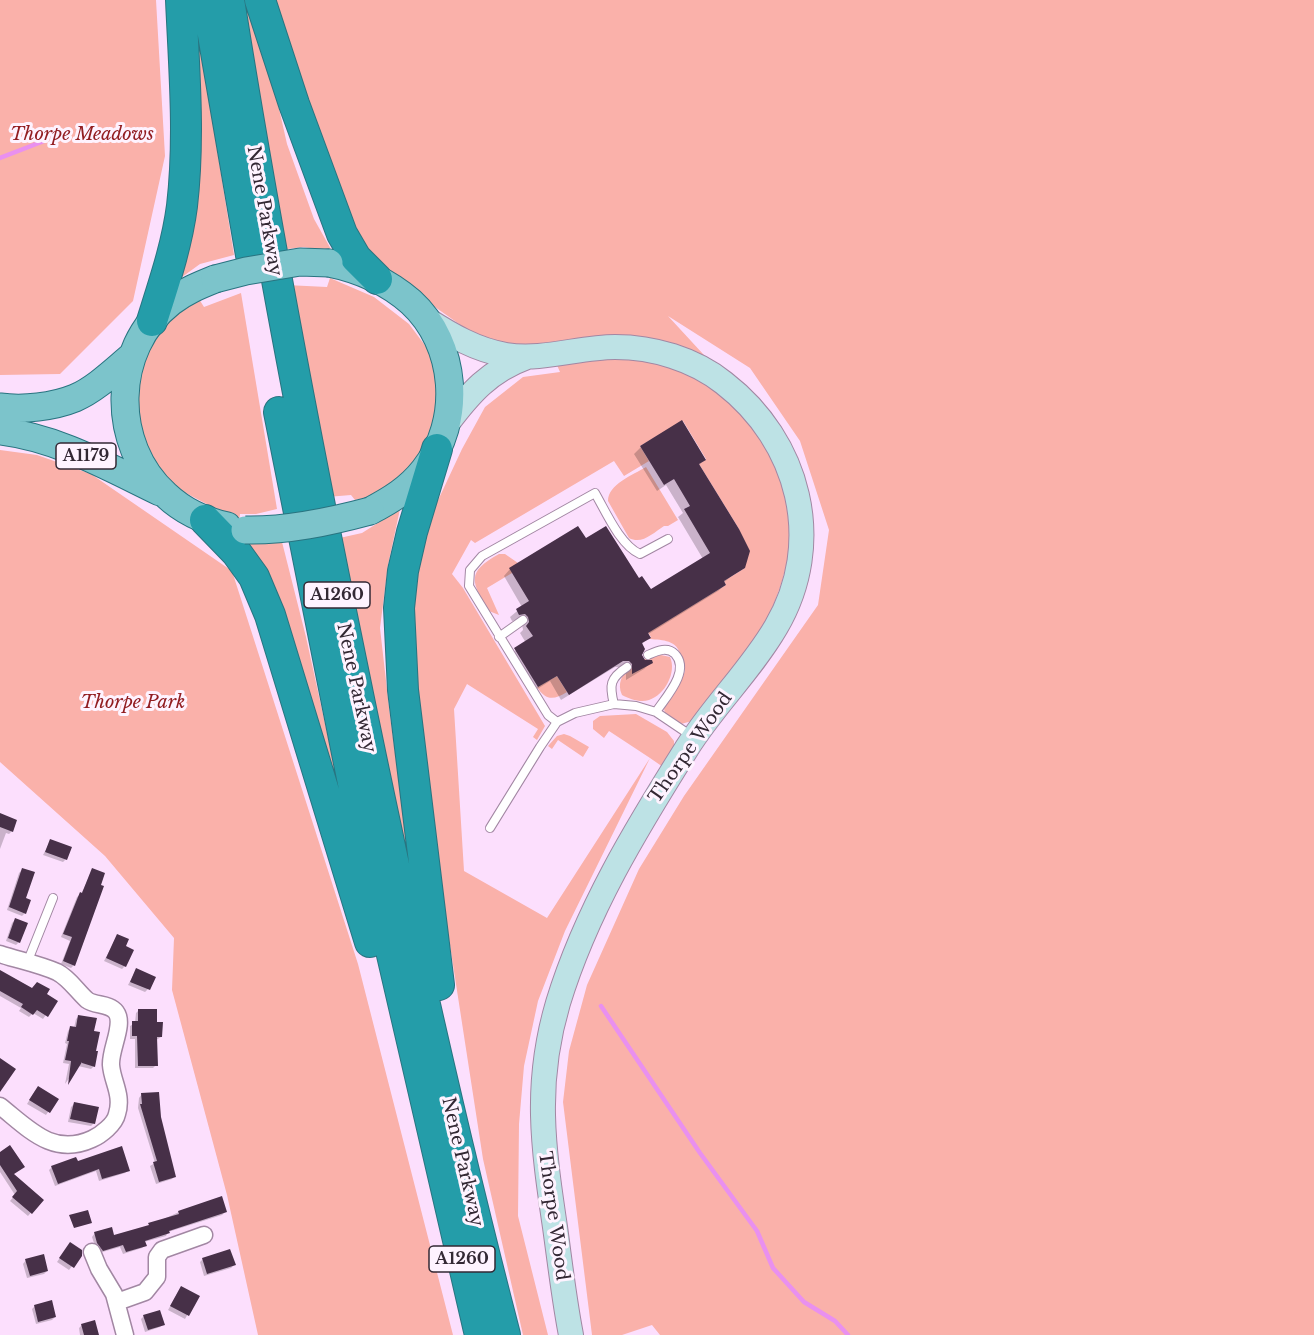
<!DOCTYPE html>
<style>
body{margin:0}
canvas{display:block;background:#fcdffd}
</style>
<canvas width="1314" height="1335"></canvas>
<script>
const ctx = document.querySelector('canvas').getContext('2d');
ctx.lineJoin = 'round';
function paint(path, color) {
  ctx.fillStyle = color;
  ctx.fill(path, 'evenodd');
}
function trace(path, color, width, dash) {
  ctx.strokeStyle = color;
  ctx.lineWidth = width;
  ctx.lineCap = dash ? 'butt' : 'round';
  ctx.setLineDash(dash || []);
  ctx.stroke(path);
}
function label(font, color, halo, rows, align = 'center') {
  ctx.font = font + ' "Libre Baskerville",serif';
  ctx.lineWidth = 6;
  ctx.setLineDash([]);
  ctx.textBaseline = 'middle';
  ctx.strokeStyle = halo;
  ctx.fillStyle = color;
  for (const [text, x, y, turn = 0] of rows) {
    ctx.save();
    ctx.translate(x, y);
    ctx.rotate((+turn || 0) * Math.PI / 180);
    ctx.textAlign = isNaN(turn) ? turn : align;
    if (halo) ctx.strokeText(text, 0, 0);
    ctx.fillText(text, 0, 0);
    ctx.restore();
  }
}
const green = new Path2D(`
 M0 0H156L165 156 133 301 60 374 0 375Z
 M193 0 234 255 200 264 171 285Z
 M236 0H248L273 82 287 144 314 219 332 251 303 247 280 250Z
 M273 0H1314V1335H660L652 1325 622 1335H592L563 1102 569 1051 587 985 639 869 684 796 818 605 829 530 800 441 750 368 668 316 715 367 663 343 508 350 479 338 381 269 348 231Z
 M330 278 374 297 409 324 436 360 440 390 434 421 423 449 401 481 376 495 355 500 351 495 327 497 286 285 327 287Z
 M241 293 277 509 256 514H240L239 521 182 491 153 466 137 439V360L155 331 186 304 199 299 204 307Z
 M619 356C638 360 660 361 678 368 744 395 794 471 789 543 788 567 779 592 770 613 753 653 719 687 692 721L681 724C675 721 665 718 664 709 663 696 686 683 685 667 684 663 681 657 680 653 675 639 660 640 648 639L651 637 647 631 652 630 726 585 724 581 745 568 739 529 699 464 706 459 683 421 640 446 649 461 624 476 614 461 475 543 471 540 452 574 463 588 545 726 537 740 533 737 538 729 467 684 454 709 464 871 547 918 650 758 609 731 604 738 593 729V721L600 716 636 714 667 732 674 741V750L663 767 650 758 565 931 538 1001 524 1066 519 1124 518 1216 548 1335H523L483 1159 435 848 408 626 426 526 462 449 485 407 523 377 560 372 556 363Z
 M0 450 37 455 91 474 232 571 358 964 453 1335H258L227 1195 172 990 174 938 105 856 0 762Z
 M646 467 678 520 668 526H664C653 533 642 545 629 538L608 501C608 484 633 475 646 467Z
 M400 509 388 565 380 628 390 716 422 952 335 539 362 533Z
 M281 538 306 637 358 874 231 542Z
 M499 554H505L518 563 512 573 487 588 499 615 489 611C471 582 466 572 499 554Z
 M661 655 670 657C677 672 665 695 649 700 640 703 630 699 622 695 612 672 642 657 661 655Z
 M557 676 567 692C554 700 546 701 537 687Z
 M564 734 570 736 589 747 583 757 558 740 552 749 548 746 557 736Z`);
const shadow = new Path2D(`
 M641 447 705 459 699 465 743 567 723 583 725 585 718 591 647 635 649 637 641 645 640 655 644 662H651L644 669 626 680V671L622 667H615L561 700 550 681 531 693 508 656 526 643 520 633 523 630 522 624 518 620 512 621 510 617 522 607 504 576 510 569 585 540 638 580 650 591 703 559 678 517 683 513 666 485 657 491 634 454Z
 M0 815 12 831 9 834 6 833 0 849Z
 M51 840 66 859 63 862 43 855Z
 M22 870 25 913 22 916 7 910 19 873Z
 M93 870 74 965 71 968 61 964 70 941 61 937 77 897 81 894Z
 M15 920 19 942 16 945 6 941 12 923Z
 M117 936 124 947 125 966 122 969 104 961Z
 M136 970 148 989 145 992 128 985Z
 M0 971 56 1001 43 1019 33 1013 29 1017 19 1011 21 1008 0 996Z
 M139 1010 155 1024 161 1037 156 1040V1065L153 1068H135V1039H130V1026L135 1023 136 1013Z
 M79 1016 92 1032 94 1066 91 1069 78 1066 65 1084 69 1064 63 1063 67 1044 65 1043 68 1031 71 1027 74 1028 76 1019Z
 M35 1091 57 1099 46 1115 27 1104Z
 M142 1094 160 1117 175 1176 172 1179 156 1184 150 1166 155 1163 138 1108 139 1098Z
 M74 1104 94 1123 91 1126 68 1122 71 1107Z
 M0 1153 13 1175 42 1200 28 1216 10 1201 15 1195 0 1172Z
 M77 1163 128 1170 125 1173 99 1181 96 1171 55 1186 49 1170 52 1167Z
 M179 1212H225L222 1215 168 1232 166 1236 144 1242 145 1245 142 1248 123 1254 120 1247 99 1253 95 1246 92 1237 95 1233 113 1237 146 1227Z
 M68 1246 81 1255 69 1270 57 1262Z
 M203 1259 234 1265 231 1268 204 1276 200 1262Z
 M26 1260 47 1271 44 1274 27 1278 23 1264Z
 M181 1287 198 1296 185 1319 168 1310Z
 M35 1306 55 1317 52 1320 36 1324 32 1309Z
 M144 1316 163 1324 160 1327 145 1332 141 1319Z
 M82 1325 98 1335H80L79 1328Z`);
const stream = new Path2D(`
 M0 158 44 141
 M601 1006 700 1153 757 1231 773 1268 804 1302 835 1321 848 1335`);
const building = new Path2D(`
 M682 420 706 460 699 464 739 529 750 551 745 568 724 581 726 585 648 633 651 638 642 643 645 649 642 655 645 660H652L653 663 632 674V664L629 661H623L569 695 557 676 538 687 514 648 533 636 526 626 529 622 528 617 525 614 519 615 516 609 529 601 509 568 578 526 586 538 606 526 639 578 642 576 651 589 710 553 684 509 690 506 674 479 664 485 640 446Z
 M0 813 17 820 13 832 0 827Z
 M50 839 72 847 67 860 45 852Z
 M22 868 35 872 26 898 31 900 26 914 9 907Z
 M92 868 105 873 101 885 104 886 75 966 63 961 72 937 63 934 80 892 82 893Z
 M15 918 28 923 20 943 8 938Z
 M117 934 129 939 126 946 134 950 126 967 106 958Z
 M136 968 156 977 150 990 130 982Z
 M0 970 32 988 37 982 50 989 47 994 58 1001 48 1017 37 1010 33 1015 21 1007 23 1004 0 991Z
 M138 1009H157V1022H163L162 1037H157L158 1066H138L137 1036H132V1021H138Z
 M78 1015 97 1018 94 1031 100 1032 96 1051H98L95 1067 82 1063V1062L68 1085 71 1061 65 1060 69 1041H67L70 1026 76 1027Z
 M0 1058 16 1069 0 1092Z
 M38 1086 59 1099 50 1113 29 1100Z
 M159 1092 161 1117 176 1177 159 1182 153 1162 157 1161 140 1104H142L141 1093Z
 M74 1102 99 1107 95 1124 70 1119Z
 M10 1145 25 1167 14 1174 44 1200 32 1214 12 1197 17 1191 0 1165V1152Z
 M122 1146 130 1171 102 1179 99 1169 58 1184 51 1166 76 1157 78 1161Z
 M222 1196 227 1212 169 1231 170 1233 145 1241 147 1246 126 1252 123 1245 103 1251 97 1243 94 1232 112 1227 114 1235 149 1225 148 1223 179 1214 178 1211Z
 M88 1210 92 1223 74 1228 69 1215Z
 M70 1242 82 1250V1256L74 1268 59 1258Z
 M230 1249 236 1265 207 1274 202 1258Z
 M44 1254 48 1271 30 1276 25 1259Z
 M181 1286 200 1296 189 1316 170 1306Z
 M52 1300 56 1317 38 1322 34 1305Z
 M160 1310 165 1325 148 1330 143 1315Z
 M95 1320 99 1335H84L81 1324Z`);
const lane = new Path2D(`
 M499 637 523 620
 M648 655C657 651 667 646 675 654 691 671 665 698 656 712
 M614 704C609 685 610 678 627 667
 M557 722 548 715 469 586 470 570 482 556 595 493C606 512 620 545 640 554L668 539
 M490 828 540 747 557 722 575 713 614 704 636 706 656 712 693 737
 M27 963 53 898`);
const street = new Path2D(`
 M0 954C18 960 39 964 57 972 69 978 77 991 87 1000 95 1006 109 1003 116 1012 125 1024 110 1049 111 1065 112 1081 123 1095 117 1114 115 1124 101 1135 92 1139 53 1157 29 1129 0 1106
 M92 1252 99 1269 114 1294 125 1335
 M117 1302 145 1292 157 1277V1257L162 1250 204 1235`);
const secondary = new Path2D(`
 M426 319C451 335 476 350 506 355 543 361 579 347 615 347 653 347 694 359 724 383 799 441 826 542 776 627 751 670 714 705 687 748 636 829 586 911 558 1003 534 1084 543 1146 555 1227 560 1263 564 1299 571 1335
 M446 425C470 393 489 371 527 357`);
const primary = new Path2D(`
 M329 263C359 269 387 281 411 302 457 344 463 421 424 470 409 489 391 500 370 511
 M215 279C200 285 185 291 171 302 111 349 110 445 166 495 183 511 205 521 227 526
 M0 407C23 410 53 407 75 398 96 389 115 370 132 356
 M0 431C58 438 108 467 160 492`);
const highway = new Path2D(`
 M207 0 251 255
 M229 0C264 221 306 441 351 660 397 886 447 1112 505 1335
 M260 0 294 104 342 234 356 258 377 279
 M152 321C164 283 177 245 182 206 190 137 184 68 181 0
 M279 412 358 808 480 1335
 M437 449 412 532 403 571 399 608 403 690 439 985
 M205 520 236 552 254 577 270 615 370 942`);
const primaryBridge = new Path2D(`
 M215 279 246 271 300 262 329 263
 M245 530C287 531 329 522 370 511`);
const shields = [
 [86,456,60],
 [337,595,66],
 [462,1259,66]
];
const shieldNames = [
 ["A1179",86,456],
 ["A1260",337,595],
 ["A1260",462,1259]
];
const parkNames = [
 ["Thorpe Meadows",82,135],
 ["Thorpe Park",133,703]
];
const streetNames = [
 ["Nene Parkway",264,211,80],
 ["Nene Parkway",356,688,78],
 ["Thorpe Wood",691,748,-55],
 ["Nene Parkway",462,1162,77],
 ["Thorpe Wood",553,1216,82]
];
paint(green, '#fab1aa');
paint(shadow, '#0003');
trace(stream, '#e990ef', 4.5);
paint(building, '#473048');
trace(lane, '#a287a3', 10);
trace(street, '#a287a3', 19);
trace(secondary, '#a287a3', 26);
trace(primary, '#297480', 29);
trace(highway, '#297480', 32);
trace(lane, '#fff', 8);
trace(street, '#fff', 16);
trace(secondary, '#bde2e5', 24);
trace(primary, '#7cc4cb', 27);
trace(highway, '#249da9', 30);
trace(primaryBridge, '#297480', 29, []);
trace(primaryBridge, '#7cc4cb', 27);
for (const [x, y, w] of shields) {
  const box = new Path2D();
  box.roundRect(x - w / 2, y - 13, w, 26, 4.5);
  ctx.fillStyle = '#fef3ff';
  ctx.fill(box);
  trace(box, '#332834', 1.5);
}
label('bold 16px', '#332834', null, shieldNames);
label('italic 18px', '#921d21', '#fef3ff', parkNames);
label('18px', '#332834', '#fef3ff', streetNames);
</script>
